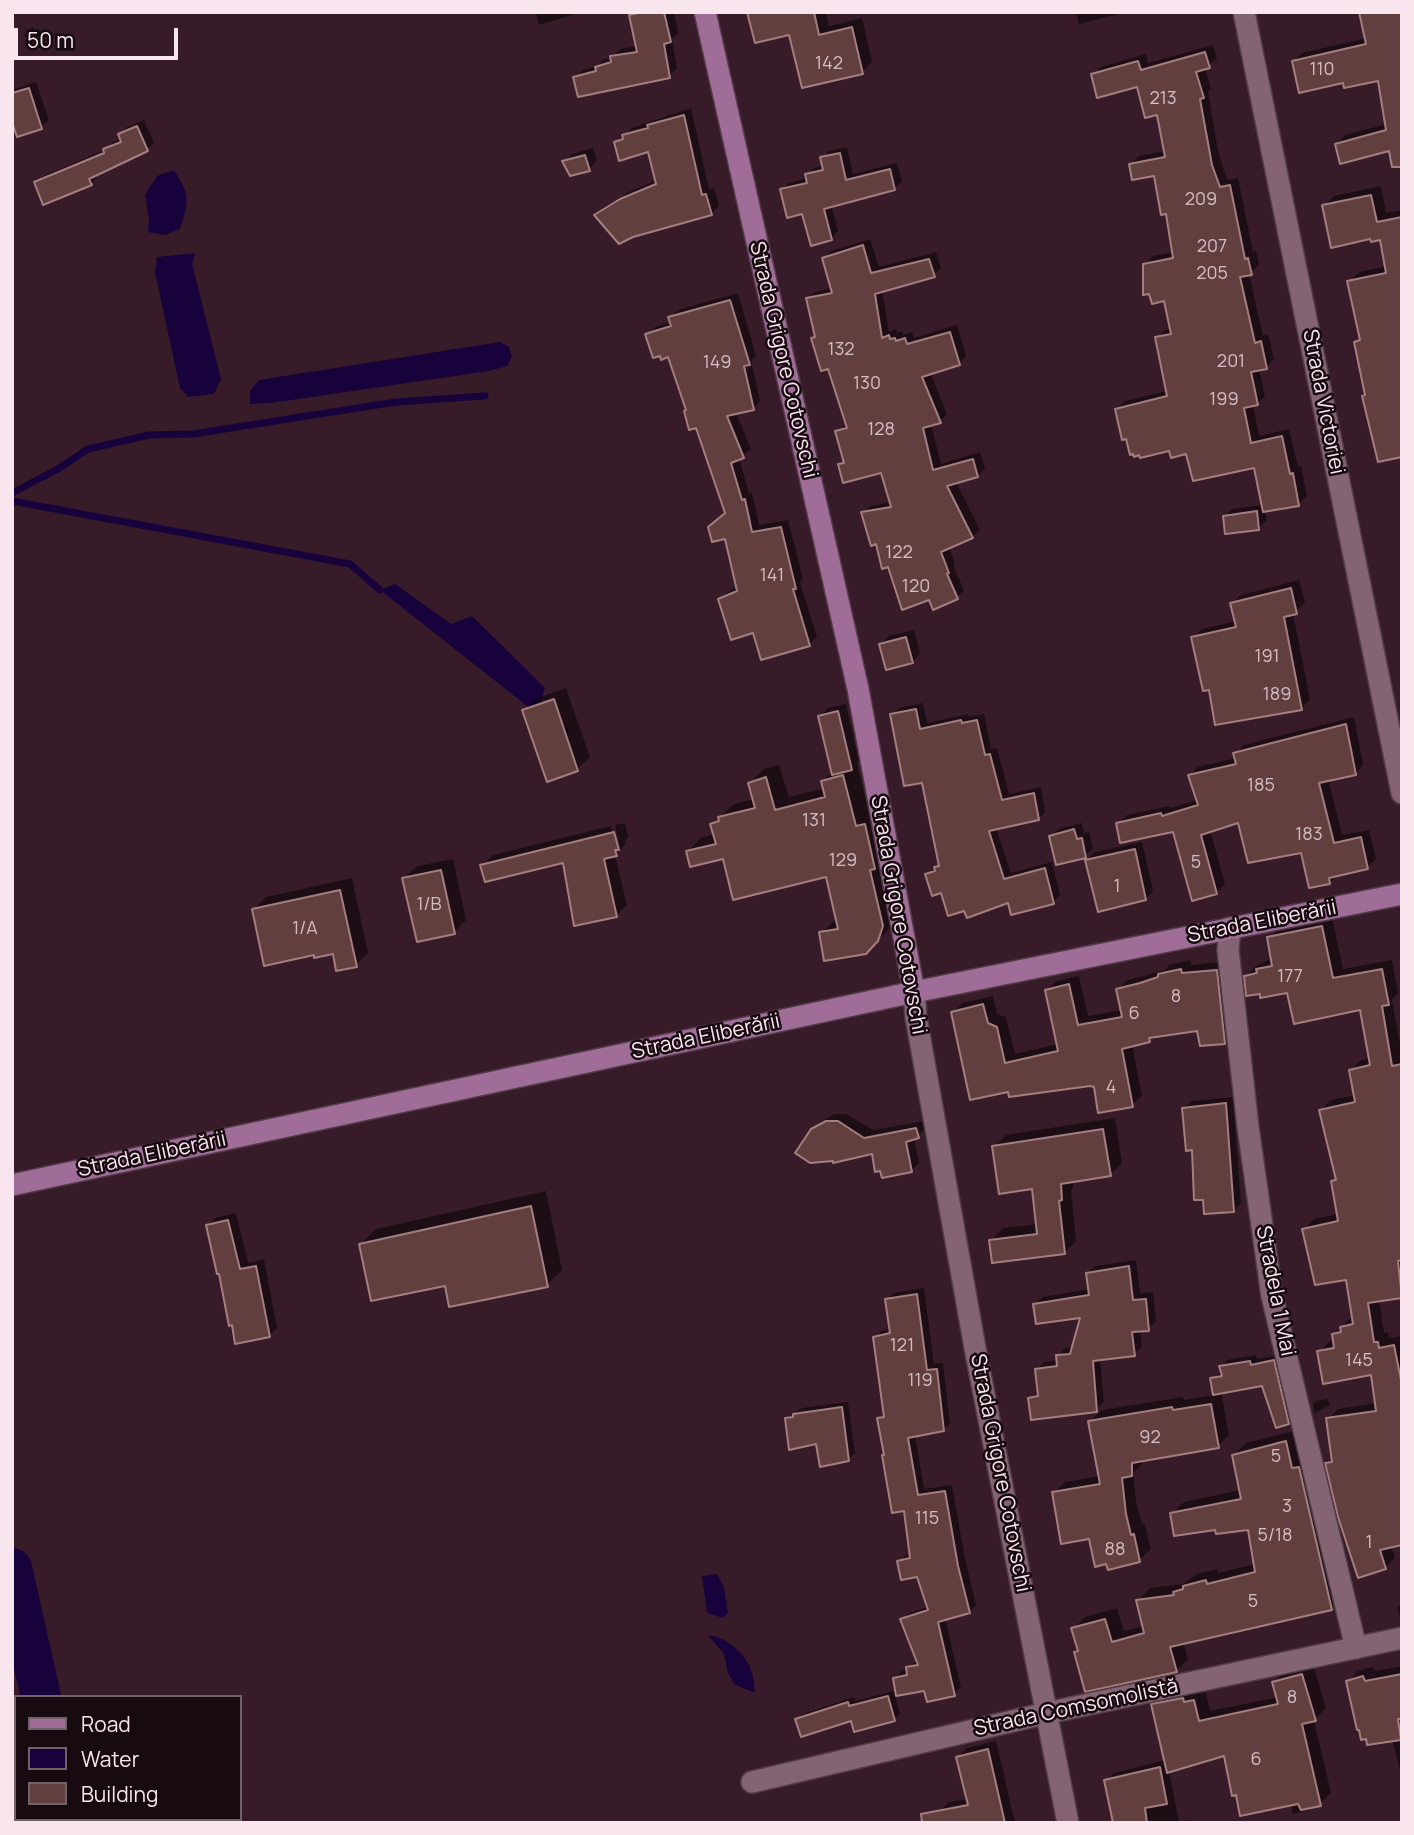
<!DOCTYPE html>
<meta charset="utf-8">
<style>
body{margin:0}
#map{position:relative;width:1414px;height:1835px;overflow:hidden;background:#371b29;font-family:Manrope,sans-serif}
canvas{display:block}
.frame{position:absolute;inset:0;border:14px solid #f9e5ee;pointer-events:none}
.legend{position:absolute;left:14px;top:1695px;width:228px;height:126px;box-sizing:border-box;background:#170a10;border:2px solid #716269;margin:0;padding:9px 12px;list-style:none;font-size:21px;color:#f9e5ee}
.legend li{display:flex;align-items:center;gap:14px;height:35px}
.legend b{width:35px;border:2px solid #716269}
.scale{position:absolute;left:14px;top:28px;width:164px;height:32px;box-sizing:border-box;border:4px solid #f9e5ee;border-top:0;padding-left:9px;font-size:21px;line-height:24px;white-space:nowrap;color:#f9e5ee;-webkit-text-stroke:5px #170a10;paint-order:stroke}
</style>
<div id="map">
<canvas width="1414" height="1835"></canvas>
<div class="frame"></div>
<ul class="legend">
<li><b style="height:9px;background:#9f6d98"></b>Road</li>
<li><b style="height:19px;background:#18023c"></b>Water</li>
<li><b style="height:19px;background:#613f3f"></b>Building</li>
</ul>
<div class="scale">50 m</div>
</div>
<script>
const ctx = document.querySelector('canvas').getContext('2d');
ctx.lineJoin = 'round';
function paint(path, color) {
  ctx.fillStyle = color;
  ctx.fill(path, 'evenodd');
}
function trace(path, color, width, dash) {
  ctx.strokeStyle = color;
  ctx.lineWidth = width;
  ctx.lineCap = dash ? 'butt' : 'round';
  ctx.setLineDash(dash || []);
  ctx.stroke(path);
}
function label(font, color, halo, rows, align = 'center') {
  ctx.font = font + ' Manrope,sans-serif';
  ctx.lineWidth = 5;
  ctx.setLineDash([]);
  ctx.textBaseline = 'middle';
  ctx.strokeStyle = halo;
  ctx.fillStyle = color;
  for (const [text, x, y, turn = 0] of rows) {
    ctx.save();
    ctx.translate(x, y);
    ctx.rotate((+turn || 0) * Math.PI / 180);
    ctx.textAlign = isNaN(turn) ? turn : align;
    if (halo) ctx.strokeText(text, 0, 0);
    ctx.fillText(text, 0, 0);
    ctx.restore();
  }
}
const water = new Path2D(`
 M174 170C191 197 189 199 180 229L164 235 148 232 149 220 145 195 157 176Z
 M195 253 192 264 221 379 214 394 188 397 180 388 155 272 157 257Z
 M500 342 509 347 512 357 507 366 489 371 271 403 250 404V391L259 380Z
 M395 584 451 624 472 616 545 688 541 702 568 729 566 742 531 709 380 590Z
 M717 1574 724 1587 728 1613 723 1618 707 1613 702 1576Z
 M708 1635C726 1637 745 1653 751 1670 754 1677 754 1686 755 1693L734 1684 728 1673 724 1654Z`);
const shadow = new Path2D(`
 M536 12H582L539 25Z
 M635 12H674L678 33 672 39 677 68 669 76 575 78 583 70 598 66 604 59 611 58 620 49 638 46 631 16Z
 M749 12H826L829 26 862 18 872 62 862 72Z
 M1076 12H1127L1079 24Z
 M1367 38 1402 146 1337 144 1345 135 1387 124 1379 79 1344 81 1293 62 1302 53Z
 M1213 45 1217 59 1205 68 1211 89 1208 92 1219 156 1228 180 1238 178 1253 252 1256 251 1259 265 1249 274 1263 336 1268 334 1274 359 1266 367 1259 369 1265 396 1257 404 1253 405 1259 436 1289 429 1298 467 1301 466 1307 496 1298 504 1265 510 1267 520 1259 528 1224 517 1232 509 1263 505 1255 466 1170 449 1116 409 1125 401 1167 391 1157 338 1165 330 1172 329 1166 299 1145 264 1153 256 1174 252 1168 212 1155 174 1131 164 1139 156 1165 151 1158 113 1138 85 1093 75 1101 67 1146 54 1148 63Z
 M36 82 49 120 41 127 12 116V90Z
 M691 108 709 189 714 188 719 206 712 213 596 215 603 208 629 192 657 180 649 150 616 143 632 128Z
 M144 120 154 143 147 150 97 173 98 176 91 183H36L43 176 105 150 112 143 122 138 120 134 127 127Z
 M847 147 853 174 897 163 902 181 895 188 831 205 838 231 831 239 782 190 789 183 808 178 807 175 814 168 824 165 822 158 829 151Z
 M593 148 597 161 589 169 565 162 572 154Z
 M1381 186 1386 213 1402 210V455L1364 396 1367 393 1355 342 1361 337 1349 282 1359 272 1387 266 1381 238 1324 206 1334 196Z
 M870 239 879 267 936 252 941 268 934 275 882 290 889 332 896 329 897 333 902 331 903 335 912 332 914 338 957 325 966 356 959 364 930 372 947 414 940 421 931 424 941 464 980 452 985 468 978 476 956 482 980 530 972 537 949 547 955 564 953 566 964 590 957 597 930 598 889 565 863 513 871 506 892 502 883 471 840 465 845 460 837 432 847 424 829 367 813 339 816 336 808 299 815 292 832 288 824 258 831 251Z
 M738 293 756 356 751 361 760 401 753 409 736 413 751 449 739 458 749 493H752L759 525 788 520 803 579 800 582 817 637 809 644 754 631 720 599 728 592 738 587 727 513 669 355 647 335 655 327 671 322 670 317 678 310Z
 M1299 580 1305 603 1293 613 1310 699 1302 708 1210 688 1193 638 1202 629 1236 621 1232 604 1241 595Z
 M914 630 920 654 912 662 881 644 889 636Z
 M566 688 590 757 577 769 524 711 537 698Z
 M923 703 927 723 968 714V717L984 714 991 749 997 748 1009 794 1041 787 1045 812 1038 819 996 828 1011 873 1052 862 1060 895 1053 902 1010 901 965 909 942 891 927 874 940 863 923 781 892 715 899 708Z
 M846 704 859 761 857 763 869 813 879 811 892 926 872 946 821 933 837 918 828 875 687 852 701 838 715 834 712 824 734 804 755 799 750 783 764 769 779 765 789 797 825 788 823 781 833 771 820 716 828 708Z
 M1354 717 1363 765 1355 774 1328 779 1342 835 1369 830 1376 859 1367 867 1338 874 1329 883 1303 851 1239 821 1210 830 1225 884 1216 893 1174 829 1118 824 1127 815 1169 806 1170 808 1198 800 1190 775 1198 767 1236 758 1235 754 1244 745Z
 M625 823 628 837 625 840 626 844 615 855 627 905 616 916 564 861 482 866 493 855 611 826 617 849H620L615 825Z
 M1082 823 1084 833 1089 832 1093 848 1085 856 1051 836 1059 829Z
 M1142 842 1153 891 1146 899 1087 860 1095 852Z
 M453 859 466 920 454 932 404 878 417 866Z
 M352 878 368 953 356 965 254 909 266 897Z
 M1332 917 1343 969 1392 960 1398 993 1392 1000 1402 1055V1296L1379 1299 1384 1333 1388 1332 1389 1338 1402 1336V1543L1391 1546 1395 1558 1385 1568 1327 1464 1333 1457 1328 1419 1338 1409 1377 1403 1372 1373 1319 1352 1330 1341H1334L1333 1334 1352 1317 1348 1278 1304 1230 1314 1219 1339 1214 1333 1182 1338 1177 1321 1110 1331 1100 1356 1095 1351 1070 1361 1060 1370 1058 1362 1008 1289 991 1246 976 1256 966 1272 958 1269 938 1279 928Z
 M1190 960 1192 965 1226 961 1234 1032 1225 1042 1199 1029 1154 1035 1149 1040 1132 1044 1142 1096 1132 1105 1095 1085 1009 1090 953 1012 963 1003 993 996 997 1014 1006 1017 1015 1054 1058 1044 1047 990 1057 981 1079 976 1088 1016 1122 1010 1118 990 1127 980 1151 974 1165 970 1169 965Z
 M1233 1097 1241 1203 1233 1211 1194 1148 1184 1109 1191 1101Z
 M835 1114H846L873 1130 924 1121 926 1128 914 1138 919 1163 911 1171 873 1152 812 1131 821 1122Z
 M1115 1118 1122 1163 1110 1175 1073 1180V1187L1071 1190 1076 1241 1065 1252 991 1240 1003 1228 1038 1224 1033 1187 994 1147 1006 1135Z
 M546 1191 562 1270 547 1285 446 1284 361 1244 376 1229Z
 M236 1213 248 1263 264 1259 277 1328 269 1336 234 1323 208 1225 215 1218Z
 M1136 1260 1140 1293 1153 1292 1156 1321 1148 1329 1140 1330 1142 1347 1134 1354 1100 1358 1104 1402 1096 1410 1030 1398 1039 1391 1037 1370 1044 1362 1058 1361V1356L1065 1348 1073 1347 1082 1316 1035 1304 1043 1297 1090 1289 1088 1273 1095 1266Z
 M924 1288 934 1364 943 1363 950 1423 943 1430 915 1435 924 1489 952 1485 965 1559 976 1605 970 1612 945 1618 961 1687 954 1694 925 1689 895 1678 902 1671 908 1670V1668L918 1660 902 1620 909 1613 928 1607 918 1575 899 1562 906 1555 911 1554 905 1509 879 1419 885 1413 875 1337 882 1331 891 1329 887 1300 894 1293Z
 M1256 1355 1257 1359 1280 1355 1295 1416 1288 1422 1264 1384 1221 1391 1229 1435 1218 1446 1143 1459V1463L1133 1473 1136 1502 1142 1524H1145L1151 1549 1139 1560 1091 1537 1054 1493 1065 1482 1100 1476 1090 1421 1102 1410 1183 1397 1184 1400 1215 1395 1212 1379 1222 1371 1221 1367 1227 1360Z
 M1328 1399 1330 1405 1315 1413 1313 1404 1316 1401Z
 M848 1402 855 1453 848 1460 817 1442 787 1419 802 1408Z
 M1298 1430 1343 1596 1331 1608 1183 1642 1188 1659 1176 1671 1076 1653 1079 1649 1073 1629 1085 1617 1117 1608 1124 1631 1144 1626 1138 1600 1150 1588 1183 1584 1197 1574 1217 1569 1218 1573 1256 1564 1250 1528H1216L1172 1514 1184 1502 1241 1490 1234 1455 1246 1443Z
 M1402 1604V1623L1397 1608Z
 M1313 1664 1326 1708 1314 1720 1331 1793 1320 1804 1309 1810 1293 1814 1291 1804 1225 1754 1169 1771 1179 1822 1189 1820V1823H1115L1106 1781 1114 1773 1166 1760 1153 1705 1164 1694 1205 1689 1210 1711 1278 1697 1274 1682 1285 1671Z
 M1402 1666V1775H1401L1392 1739 1348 1682 1358 1671 1373 1667 1375 1671Z
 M894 1691 900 1714 894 1720H797L803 1714 854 1697 855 1701Z
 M996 1741 1015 1823H928V1820L937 1811 941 1810 949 1802 968 1799 958 1757 967 1748Z`);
const stream = new Path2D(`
 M12 493 58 469 88 449 149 435 193 434 396 402 485 396
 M12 501 350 564 380 590`);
const river = new Path2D(`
 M12 1568 41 1697
 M48 1823 50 1819`);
const building = new Path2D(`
 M643 12H664L671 42 664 44 670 78 578 97 573 77 596 71 595 67 611 62 610 56 637 52 629 15Z
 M747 12H814L819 35 852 27 863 74 802 88 789 35 755 43Z
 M1359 12H1402V167H1392L1389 151 1340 164 1335 144 1386 130 1378 81 1344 88 1343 83 1299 93 1292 61 1366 44Z
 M1205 52 1210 68 1196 72 1204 98 1200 99 1212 165 1220 187 1230 185 1245 259 1248 258 1252 275 1240 277 1255 343 1261 341 1267 369 1251 372 1258 405 1244 408 1251 443 1282 436 1290 474 1293 473 1299 506 1263 512 1254 468 1193 481 1186 454 1171 458 1169 451 1140 458 1139 455 1134 457 1133 454 1130 455 1126 439 1122 440 1115 409 1167 396 1155 337 1171 334 1164 301 1152 304 1149 294 1143 295V264L1173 258 1166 214 1161 215 1154 176 1132 180 1129 164 1165 157 1157 115 1145 118 1137 87 1097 98 1091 74 1138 61 1141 70Z
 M29 88 42 129 17 137 12 122V93Z
 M684 115 702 195 706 194 712 215 633 237 619 244 594 215 620 199 656 184 648 152 619 161 614 142 623 139 622 135 648 128 647 125Z
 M137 126 148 151 89 179 92 185 43 205 34 182 104 153 103 149 121 142 118 134Z
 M840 153 846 180 890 169 895 190 824 209 832 240 811 246 802 214 787 218 780 189 807 183 805 174 823 170 820 157Z
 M585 155 590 171 570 176 562 161Z
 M1371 195 1377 222 1402 217V457L1378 462 1362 396 1365 395 1354 342 1360 340 1347 281 1386 273 1380 240 1371 242 1370 239 1331 248 1322 205Z
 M863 245 871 273 929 259 935 277 875 294 882 338 889 335 890 339 895 338 896 341 905 338 907 344 950 332 960 365 922 377 941 423 923 428 933 470 973 459 978 477 947 486 973 538 941 552 949 573 947 574 958 599 933 610 929 600 902 610 888 567 882 569 876 544 871 546 861 512 891 507 881 473 843 483 838 464 844 463 835 431 847 428 828 369 821 371 811 338 815 337 806 298 832 293 822 258Z
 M730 300 750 365 744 366 754 410 727 416 744 458 731 463 742 500 745 499 752 532 781 527 796 589H793L810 646 761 660 753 633 731 640 718 599 737 591 725 539 712 542 708 527 725 513 696 428 689 430 684 411 686 410 668 357 661 360 660 356 653 358 645 334 671 326 668 317Z
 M1257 511 1259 530 1225 534 1223 516Z
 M1291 588 1297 614 1284 617 1302 710 1215 725 1209 690 1203 691 1191 637 1236 627 1230 603Z
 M906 637 913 663 886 670 879 644Z
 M554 699 578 771 547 782 522 710Z
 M916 709 920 729 961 720 962 723 977 720 985 755 990 754 1002 800 1034 793 1039 820 989 831 1004 879 1045 868 1054 904 1011 915 1008 903 967 918 964 911 948 916 941 893 932 896 925 874 935 871 934 867 939 866 922 783 904 786 890 714Z
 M838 711 852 770 832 775 818 716Z
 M1346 724 1356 775 1319 783 1334 843 1361 837 1368 869 1329 878 1330 884 1309 888 1301 853 1248 863 1238 823 1201 835 1217 894 1192 901 1173 832 1120 843 1116 823 1161 813 1162 816 1198 805 1188 775 1236 764 1233 753Z
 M843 775 856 826 865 824 875 869 870 870 883 926 878 941 866 954 824 961 819 932 838 929 826 877 733 900 723 859 690 867 686 851 716 844 710 824 719 821 718 817 755 808 748 783 766 777 775 810 825 797 821 781Z
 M1074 829 1077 839 1082 838 1086 858 1056 865 1049 836Z
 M614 832 619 850H615L617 856 604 859 617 917 574 926 563 863 485 882 480 865Z
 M1135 849 1146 900 1098 912 1085 860Z
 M441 870 455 934 417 942 402 878Z
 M340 890 357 967 336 971 333 954 314 958V955L264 966 252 909Z
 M1322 926 1333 978 1382 969 1389 1005 1382 1006 1392 1066 1402 1064V1260L1398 1261 1402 1298 1368 1303 1374 1342H1378L1379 1348 1394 1345 1402 1385V1545L1380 1550 1386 1569 1358 1578 1338 1517 1325 1463 1332 1462 1326 1418 1376 1411 1371 1375 1323 1384 1317 1351 1334 1348 1332 1334 1341 1332 1340 1327 1353 1324 1346 1280 1315 1285 1302 1229 1338 1221 1331 1181 1336 1180 1319 1110 1355 1102 1349 1070 1370 1065 1360 1010 1294 1024 1287 993 1260 998V994L1246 996 1244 976 1257 973 1256 969 1272 966 1267 937Z
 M1181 969 1182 973 1217 970 1225 1044 1200 1046 1197 1031 1149 1038 1150 1042 1122 1049 1133 1107 1098 1113 1094 1087 1090 1086 1009 1097 1008 1092 970 1100 951 1012 983 1004 988 1023 997 1027 1005 1063 1058 1051 1045 990 1069 984 1078 1025 1122 1017 1116 989 1140 983 1158 977V974Z
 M1226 1103 1234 1212 1204 1214 1203 1200H1194L1192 1150 1186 1151 1182 1108Z
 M826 1121H838L864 1138 916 1128 919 1138 906 1142 912 1172 882 1178 880 1171 875 1172 872 1154 833 1163V1161L810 1163 795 1153 811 1129Z
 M1103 1129 1111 1176 1061 1184 1062 1200 1059 1201 1065 1254 992 1263 989 1240 1037 1234 1032 1189 999 1194 992 1146Z
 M531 1206 548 1287 449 1307 445 1286 371 1301 359 1244Z
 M228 1220 240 1269 256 1266 270 1337 235 1344 232 1325 229 1326 219 1274H217L206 1225Z
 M1129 1266 1133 1300 1146 1299 1149 1331 1132 1332 1135 1356 1093 1361 1097 1412 1031 1420 1028 1398 1038 1396 1035 1369 1057 1366 1056 1355 1070 1354 1080 1318 1036 1324 1033 1304 1089 1295 1086 1273Z
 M917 1294 927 1370 937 1369 944 1431 908 1438 918 1495 945 1491 958 1566 970 1613 938 1622 955 1696 927 1702 924 1691 896 1696 893 1678 907 1675 906 1667 918 1665 900 1619 928 1610 917 1577 901 1580 897 1561 910 1558 904 1511 892 1513 882 1455H884L877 1418 884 1417 873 1337 890 1333 885 1299Z
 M1274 1360 1289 1424 1276 1428 1262 1386 1213 1395 1210 1378 1222 1376 1219 1366 1250 1361 1251 1365Z
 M1211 1404 1219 1448 1132 1463V1476L1122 1478 1126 1514 1131 1535 1134 1534 1140 1562 1108 1570 1106 1564 1095 1567 1089 1539 1061 1544 1052 1492 1100 1484 1088 1421 1172 1407 1173 1410Z
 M842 1407 849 1461 820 1467 816 1444 789 1450 785 1418 793 1417V1414Z
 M1286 1441 1292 1468 1299 1467 1332 1610 1170 1647 1177 1672 1085 1692 1074 1652 1078 1651 1071 1628 1105 1619 1112 1642 1144 1633 1136 1600 1174 1595 1173 1592 1183 1589V1586L1206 1580 1207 1584 1255 1572 1248 1530 1216 1534 1215 1530 1174 1536 1170 1513 1241 1499 1232 1455Z
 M1302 1674 1316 1721 1302 1724 1321 1806 1301 1810 1298 1804 1240 1816 1236 1795 1232 1796 1224 1756 1167 1773 1151 1704 1183 1698 1184 1702 1194 1700 1199 1721 1278 1704 1272 1682Z
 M1402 1674V1719H1398L1401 1740 1367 1745 1366 1739 1361 1740 1359 1730H1357L1346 1681 1363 1676 1365 1681Z
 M888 1696 895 1721 854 1732 851 1721 801 1737 795 1719 848 1702 849 1706Z
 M988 1749 1005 1823H922L921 1814 968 1805 956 1757Z
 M1160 1767 1167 1804 1145 1808 1147 1823H1113L1104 1780Z`);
const street = new Path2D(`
 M1244 12 1402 793
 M1230 928 1228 950 1248 1127 1272 1296 1356 1648
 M914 992 916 1017 975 1348 1068 1823
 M752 1782 1047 1713 1402 1638`);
const secondary = new Path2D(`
 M705 12 858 689 914 992
 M12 1185 914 992 1402 894`);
const numberNames = [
 ["142",829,64],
 ["110",1322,70],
 ["213",1163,99],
 ["209",1201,200],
 ["207",1212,247],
 ["205",1212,274],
 ["132",841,350],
 ["201",1231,362],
 ["149",717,363],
 ["130",867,384],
 ["199",1224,400],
 ["128",881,430],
 ["122",899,553],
 ["141",772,576],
 ["120",916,587],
 ["191",1267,657],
 ["189",1277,695],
 ["185",1261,786],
 ["131",814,821],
 ["183",1309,835],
 ["129",843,861],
 ["5",1196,863],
 ["1",1117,887],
 ["1/B",429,905],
 ["1/A",305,929],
 ["177",1290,977],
 ["8",1176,997],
 ["6",1134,1014],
 ["4",1111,1088],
 ["121",902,1346],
 ["145",1359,1361],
 ["119",920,1381],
 ["92",1150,1438],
 ["5",1276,1457],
 ["3",1287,1507],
 ["115",927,1519],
 ["5/18",1275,1536],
 ["1",1369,1543],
 ["88",1115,1550],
 ["5",1253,1602],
 ["8",1292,1698],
 ["6",1256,1760]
];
const streetNames = [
 ["Strada Grigore Cotovschi",783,360,77],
 ["Strada Victoriei",1323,402,79],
 ["Strada Grigore Cotovschi",898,915,80],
 ["Strada Eliberării",1262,922,-11],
 ["Strada Eliberării",706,1037,-12],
 ["Strada Eliberării",152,1155,-12],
 ["Stradela 1 Mai",1275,1291,79],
 ["Strada Grigore Cotovschi",1000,1473,79],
 ["Strada Comsomolistă",1076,1708,-12]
];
paint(water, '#18023c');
paint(shadow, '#0007');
trace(stream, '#18023c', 7);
trace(river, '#18023c', 40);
paint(building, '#613f3f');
trace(building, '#a47e7e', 2);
trace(street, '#523b47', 24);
trace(secondary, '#523b47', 24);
trace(street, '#846372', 21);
trace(secondary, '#9f6d98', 21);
label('18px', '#d3bcc2', null, numberNames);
label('21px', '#f9e5ee', '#170a10', streetNames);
</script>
